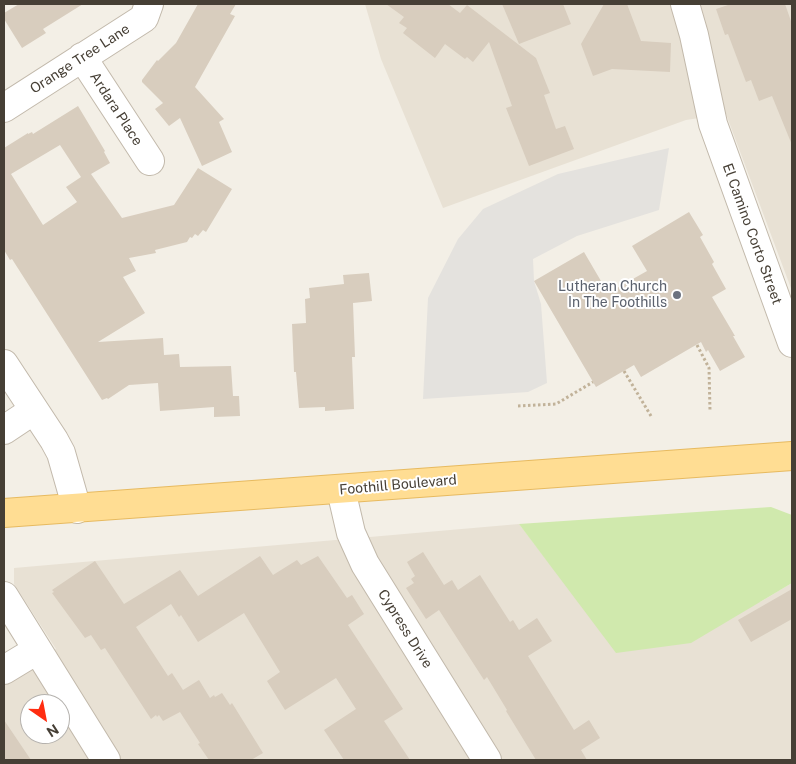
<!DOCTYPE html>
<style>
body{margin:0}
#map{position:relative;width:796px;height:764px;overflow:hidden;background:#f3efe6;font-family:"Public Sans",sans-serif}
canvas{display:block}
.frame{position:absolute;inset:0;border:5px solid #463f35;pointer-events:none}
.north{position:absolute;left:20px;top:694px;width:50px;height:50px;box-sizing:border-box;background:#fff;border:1px solid #b5b2ae;border-radius:50%;rotate:147deg;font-size:14px;font-weight:700;line-height:20px;text-align:center;color:#463f35}
.north::after{content:'';display:block;margin:auto;width:18px;height:22px;background:#ff2d11;clip-path:polygon(50% 0,100% 100%,50% 72%,0 100%)}
</style>
<div id="map">
<canvas width="796" height="764"></canvas>
<div class="frame"></div>
<div class="north">N</div>
</div>
<script>
const ctx = document.querySelector('canvas').getContext('2d');
ctx.lineJoin = 'round';
function paint(path, color) {
  ctx.fillStyle = color;
  ctx.fill(path, 'evenodd');
}
function trace(path, color, width, dash) {
  ctx.strokeStyle = color;
  ctx.lineWidth = width;
  ctx.lineCap = dash ? 'butt' : 'round';
  ctx.setLineDash(dash || []);
  ctx.stroke(path);
}
function label(font, color, halo, rows, align = 'center') {
  ctx.font = font + ' "Public Sans",sans-serif';
  ctx.lineWidth = 4;
  ctx.setLineDash([]);
  ctx.textBaseline = 'middle';
  ctx.strokeStyle = halo;
  ctx.fillStyle = color;
  for (const [text, x, y, turn = 0] of rows) {
    ctx.save();
    ctx.translate(x, y);
    ctx.rotate((+turn || 0) * Math.PI / 180);
    ctx.textAlign = isNaN(turn) ? turn : align;
    if (halo) ctx.strokeText(text, 0, 0);
    ctx.fillText(text, 0, 0);
    ctx.restore();
  }
}
const residential = new Path2D(`
 M365 4H792V291L726 114 686 120 443 208 381 59Z
 M519 524 553 568 760 602 792 583V760H4V678L56 649 14 584V568ZM30 704H60V734H30Z`);
const green = new Path2D(`
 M771 507 792 515V583L691 643 616 653 519 524Z`);
const parking = new Path2D(`
 M669 148 659 210 577 236 533 259 534 281 541 304 547 383 528 392 423 399 428 298 458 239 483 209 558 174Z`);
const building = new Path2D(`
 M19 4H83L43 29 46 33 22 48 4 19V13Z
 M198 4H236L230 14 235 16 195 87 224 119 219 122 232 152 202 166 180 118 169 126 155 109 163 103 142 82V80L157 60 158 61 176 43Z
 M386 4H448L460 13 467 5 536 58 550 93 544 95 556 129 565 126 574 149 529 166 506 108 512 106 489 42 473 62 467 57 465 59 445 44 435 58 403 33 407 28 399 23 404 17Z
 M502 4H563L571 24 519 44Z
 M604 4H627L641 41 671 43 670 72 612 69 593 76 581 44Z
 M731 4H785L792 24V145L772 96 759 101 751 80 746 82 728 34 725 35 716 9Z
 M78 106 105 151 104 152 110 163 91 174 122 218 174 205 198 168 232 189 206 232 203 230 198 236 195 234 192 238 190 237 187 242 155 250 156 253 129 258 136 271 123 277 145 313 98 342 163 338 164 355 179 354 180 367 231 366 233 396H239L240 416 214 417V407L160 411 158 383 129 385 108 399 107 398 102 400 12 259 10 260 4 250V148L28 133V134L32 132 33 134ZM60 145 81 177 66 187 77 202 43 225 11 174Z
 M689 212 703 235 700 237 714 262 712 264 726 289 712 297 735 336H733L745 357 720 371 708 350 706 352 701 342 641 377 634 365 596 387 534 281 584 252 608 293 647 271 632 246Z
 M369 273 372 301 353 303 355 357H352L354 409 325 411V407L299 408 296 372H294L292 324 306 323 305 299 310 298 309 288 344 284 343 275Z
 M423 552 444 585 452 580 458 590 480 575 510 622 513 620 519 630 537 618 552 641 528 656 574 730 589 720 600 738 581 750 587 760H536L506 711 507 710 487 677 484 680 439 610 426 619 406 588 414 583 411 579 415 576 407 562Z
 M260 556 273 575 297 560 301 565 318 556 347 598 352 595 364 614 348 625 403 709 384 721 410 760H344L324 730 356 709 336 678 285 710 267 681 280 672 244 613 198 642 181 615 179 617 171 604 136 627 168 676 172 673 183 690 199 680 210 698 214 695 215 697 222 693 230 705 232 703 263 753 251 760H209L198 744 200 743 180 712 163 721 159 715 157 717 156 715 151 719 105 648 101 650 91 635 85 638 52 593 54 592 52 590 95 561 124 604 180 570 198 596Z
 M792 589V619L751 642 738 620Z
 M4 720 31 760H4Z`);
const path = new Path2D(`
 M697 345 709 368 710 411
 M624 371 651 416
 M518 406 556 404 593 382`);
const minor = new Path2D(`
 M685 4 694 35 713 124 792 343
 M82 57 150 161
 M4 108 144 18 149 4
 M4 364 54 440 61 453 77 509
 M4 430 34 410
 M341 490 351 533 365 564 487 760
 M4 596 106 760
 M4 670 37 650`);
const major = new Path2D(`
 M4 513 792 456`);
const markers = [
 [677,295,5,"#6b7280"]
];
const streetNames = [
 ["Orange Tree Lane",80,59,-33],
 ["Ardara Place",116,109,57],
 ["El Camino Corto Street",752,234,70],
 ["Foothill Boulevard",398,485,-5],
 ["Cypress Drive",405,629,58]
];
const worshipNames = [
 ["Lutheran Church",667,287],
 ["In The Foothills",667,303]
];
paint(residential, '#e8e1d4');
paint(green, '#d0e9ad');
paint(parking, '#e4e2de');
paint(building, '#d8cdbe');
trace(minor, '#c2b9ab', 30);
trace(major, '#e7ba60', 30);
trace(path, '#c1b299', 3, [2.5, 2.5]);
trace(minor, '#fff', 28);
trace(major, '#ffdd93', 28);
for (const [x, y, r, color] of markers) {
  const dot = new Path2D();
  dot.arc(x, y, r, 0, 2 * Math.PI);
  ctx.fillStyle = color;
  ctx.fill(dot);
  trace(dot, '#fff', 2);
}
label('14px', '#463f35', '#fff', streetNames);
label('14px', '#5b616d', '#fff', worshipNames, 'right');
</script>
